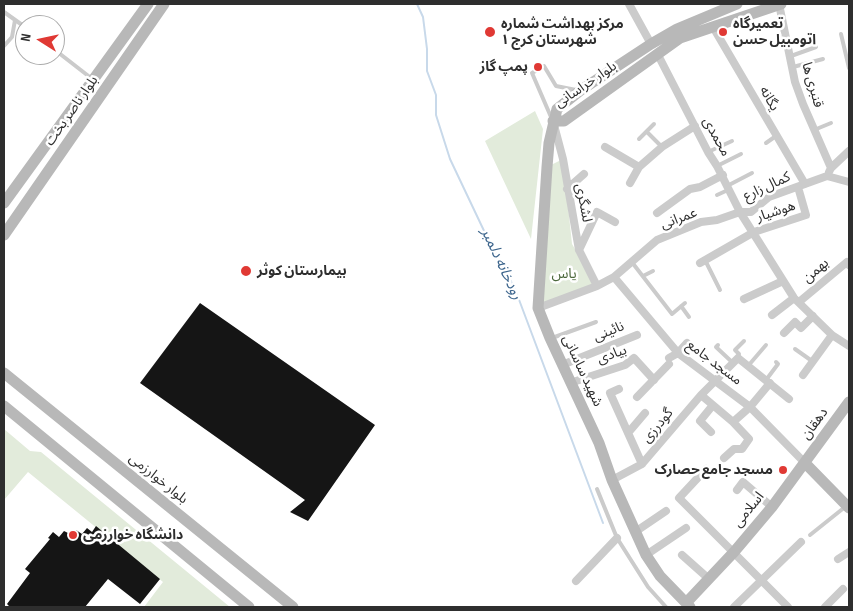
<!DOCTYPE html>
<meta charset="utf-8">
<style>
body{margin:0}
#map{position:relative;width:853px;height:611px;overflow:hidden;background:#fff;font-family:"Sofia Sans Condensed",sans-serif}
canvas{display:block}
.frame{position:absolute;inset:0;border:5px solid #2e2e2e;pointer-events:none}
.north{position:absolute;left:15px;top:15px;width:50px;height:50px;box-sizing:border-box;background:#fff;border:1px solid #ababab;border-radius:50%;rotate:280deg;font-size:14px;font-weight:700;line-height:20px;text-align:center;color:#2e2e2e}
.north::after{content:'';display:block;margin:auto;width:18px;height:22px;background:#e03934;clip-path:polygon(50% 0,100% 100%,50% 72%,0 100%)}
</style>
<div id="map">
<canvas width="853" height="611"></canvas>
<div class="frame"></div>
<div class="north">N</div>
</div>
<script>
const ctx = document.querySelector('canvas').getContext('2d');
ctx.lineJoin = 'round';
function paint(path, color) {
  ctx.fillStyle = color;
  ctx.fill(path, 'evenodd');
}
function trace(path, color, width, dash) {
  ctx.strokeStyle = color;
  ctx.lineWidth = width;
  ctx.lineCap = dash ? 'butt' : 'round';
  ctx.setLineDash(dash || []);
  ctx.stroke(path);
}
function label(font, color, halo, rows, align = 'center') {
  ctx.font = font + ' "Sofia Sans Condensed","Noto Sans Arabic",sans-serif';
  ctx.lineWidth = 5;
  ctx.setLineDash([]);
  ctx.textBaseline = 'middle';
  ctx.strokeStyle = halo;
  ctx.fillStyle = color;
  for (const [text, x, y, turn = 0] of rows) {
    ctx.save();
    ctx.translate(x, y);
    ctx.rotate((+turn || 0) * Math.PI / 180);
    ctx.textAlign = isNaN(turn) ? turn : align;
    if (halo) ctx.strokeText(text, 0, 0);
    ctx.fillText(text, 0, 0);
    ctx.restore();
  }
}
const green = new Path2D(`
 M535 111 543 129 531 239 485 141Z
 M563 159 572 244 597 286 538 308 547 167Z
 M4 429 30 451 41 452 230 607H144L163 582 28 472 4 500Z`);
const stream = new Path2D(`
 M417 4 423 17 427 49V71L436 95V115L450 159 486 235 515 289 603 523`);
const building = new Path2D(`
 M200 303 375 425 308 521 290 512 305 500 140 383Z
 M96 526 160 579 140 604 108 579 85 607H10L7 604 30 573 25 569 50 539 48 538 53 532 59 537 64 531 72 535 76 530 82 534 87 528 92 532Z`);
const lane = new Path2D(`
 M4 12 25 27
 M841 34 849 68
 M4 46 12 37 15 20
 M55 50 91 78
 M791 56 816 47
 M793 67 823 59
 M551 117 532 73 544 66 556 86 576 90
 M814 130 831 123
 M647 132 662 147
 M639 139 654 124
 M766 143 776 136
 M708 152 732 141
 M717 166 741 154
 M727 186 752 173
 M717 195 728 190
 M705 260 720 290
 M631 261 672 314 685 303
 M643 276 653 271
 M681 306 689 317
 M552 338 596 322
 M718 345 716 347 733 363
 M795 349 812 361
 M738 358 739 354 735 350 744 341
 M748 366 766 345
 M766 380 778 364 776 362
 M597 489 617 538 648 587 666 607
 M810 535 845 507`);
const street = new Path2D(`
 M629 4 651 44
 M779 4 795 82 803 104 831 168
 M713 27 805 184
 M657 53 708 152 717 166 740 212 794 298 832 335 849 346
 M554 125 563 159 579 250 597 286
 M605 147 639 167
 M829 172 831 168 849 151
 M827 176 849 182
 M630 183 639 167 662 147 695 126
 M567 189 584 174
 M657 213 690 189 700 187 723 175
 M579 250 597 212 615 222
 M700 263 754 232 806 215 798 187
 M614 277 678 353 750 407 805 463
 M744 299 783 281
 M799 302 847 262 849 265
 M538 308 597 286 614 277 657 240 701 222 717 220 740 212H751L769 197 827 176
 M772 315 794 298
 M784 333 795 322 801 328 813 316
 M669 358 678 353 687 343
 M562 365 637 335
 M803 375 832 335
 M570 383 625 365 634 358 654 380
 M619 389 610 393 642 464
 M701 395 733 422 750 407 770 383
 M637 397 669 364
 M711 432 700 421 713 405
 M628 433 645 413
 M724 458 734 449H742L749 439 733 422
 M706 469 679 498 788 607
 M612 480 642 464 701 395 738 358 789 399
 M737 490 743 482 772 507
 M635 532 666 511
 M646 555 686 528
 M682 555 709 579
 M838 559 849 552
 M576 581 617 538
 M734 607 801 542
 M825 607 843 589`);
const secondary = new Path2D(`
 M553 121H564L680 38 781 4
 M4 203 148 4
 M4 235 164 4
 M4 373 293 607
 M4 406 249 607
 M805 463 849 508
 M686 603 734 552 772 507 849 402
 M690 607 660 576 646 555 612 480 599 443 550 338 538 308 547 167 549 143 557 109 581 90 651 44 677 29 737 4`);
const markers = [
 [490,32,6,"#e03934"],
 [723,32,5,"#e03934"],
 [538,67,5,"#e03934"],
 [246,271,6,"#e03934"],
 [783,470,5,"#e03934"],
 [73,535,5,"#e03934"]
];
const poiNames = [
 ["مرکز بهداشت شماره",501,24],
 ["۱ شهرستان کرج",501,40],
 ["تعمیرگاه",733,24],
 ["اتومبیل حسن",733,40],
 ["پمپ گاز",528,67,"right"],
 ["بیمارستان کوثر",257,271],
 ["مسجد جامع حصارک",773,470,"right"],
 ["دانشگاه خوارزمی",83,535]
];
const streetNames = [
 ["بلوار خراسانی",586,85,-34],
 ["قنبری ها",812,85,74],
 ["یگانه",769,99,60],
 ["بلوار ناصر بخت",72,111,-55],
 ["محمدی",716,137,61],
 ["کمال زارع",767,187,-25],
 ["لشگری",583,203,79],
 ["هوشیار",776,212,-18],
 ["عمرانی",679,219,-20],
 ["بهمن",816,271,-41],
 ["نائینی",609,332,-22],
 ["بیادی",612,355,-20],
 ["مسجد جامع",714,363,37],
 ["شهید ساسانی",582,371,65],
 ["دهقان",815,424,-54],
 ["گودرزی",658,426,-50],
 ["بلوار خوارزمی",158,479,39],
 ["اسلامی",749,510,-51]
];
const parkNames = [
 ["یاس",564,274]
];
const waterNames = [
 ["رودخانه دلمبر",501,264,65]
];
paint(green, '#e2ebdb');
trace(stream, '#c8d9ea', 2);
paint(building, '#151515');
trace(lane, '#cbcbcb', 4);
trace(street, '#cbcbcb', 8);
trace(secondary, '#b8b8b8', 11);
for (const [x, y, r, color] of markers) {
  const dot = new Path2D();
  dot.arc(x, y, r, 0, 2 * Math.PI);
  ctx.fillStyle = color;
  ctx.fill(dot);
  trace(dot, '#fff', 2);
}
label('bold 14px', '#2e2e2e', '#fff', poiNames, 'left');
label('14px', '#2e2e2e', '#fff', streetNames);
label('14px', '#4c683c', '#fff', parkNames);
label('italic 15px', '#3e668d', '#fff', waterNames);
</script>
